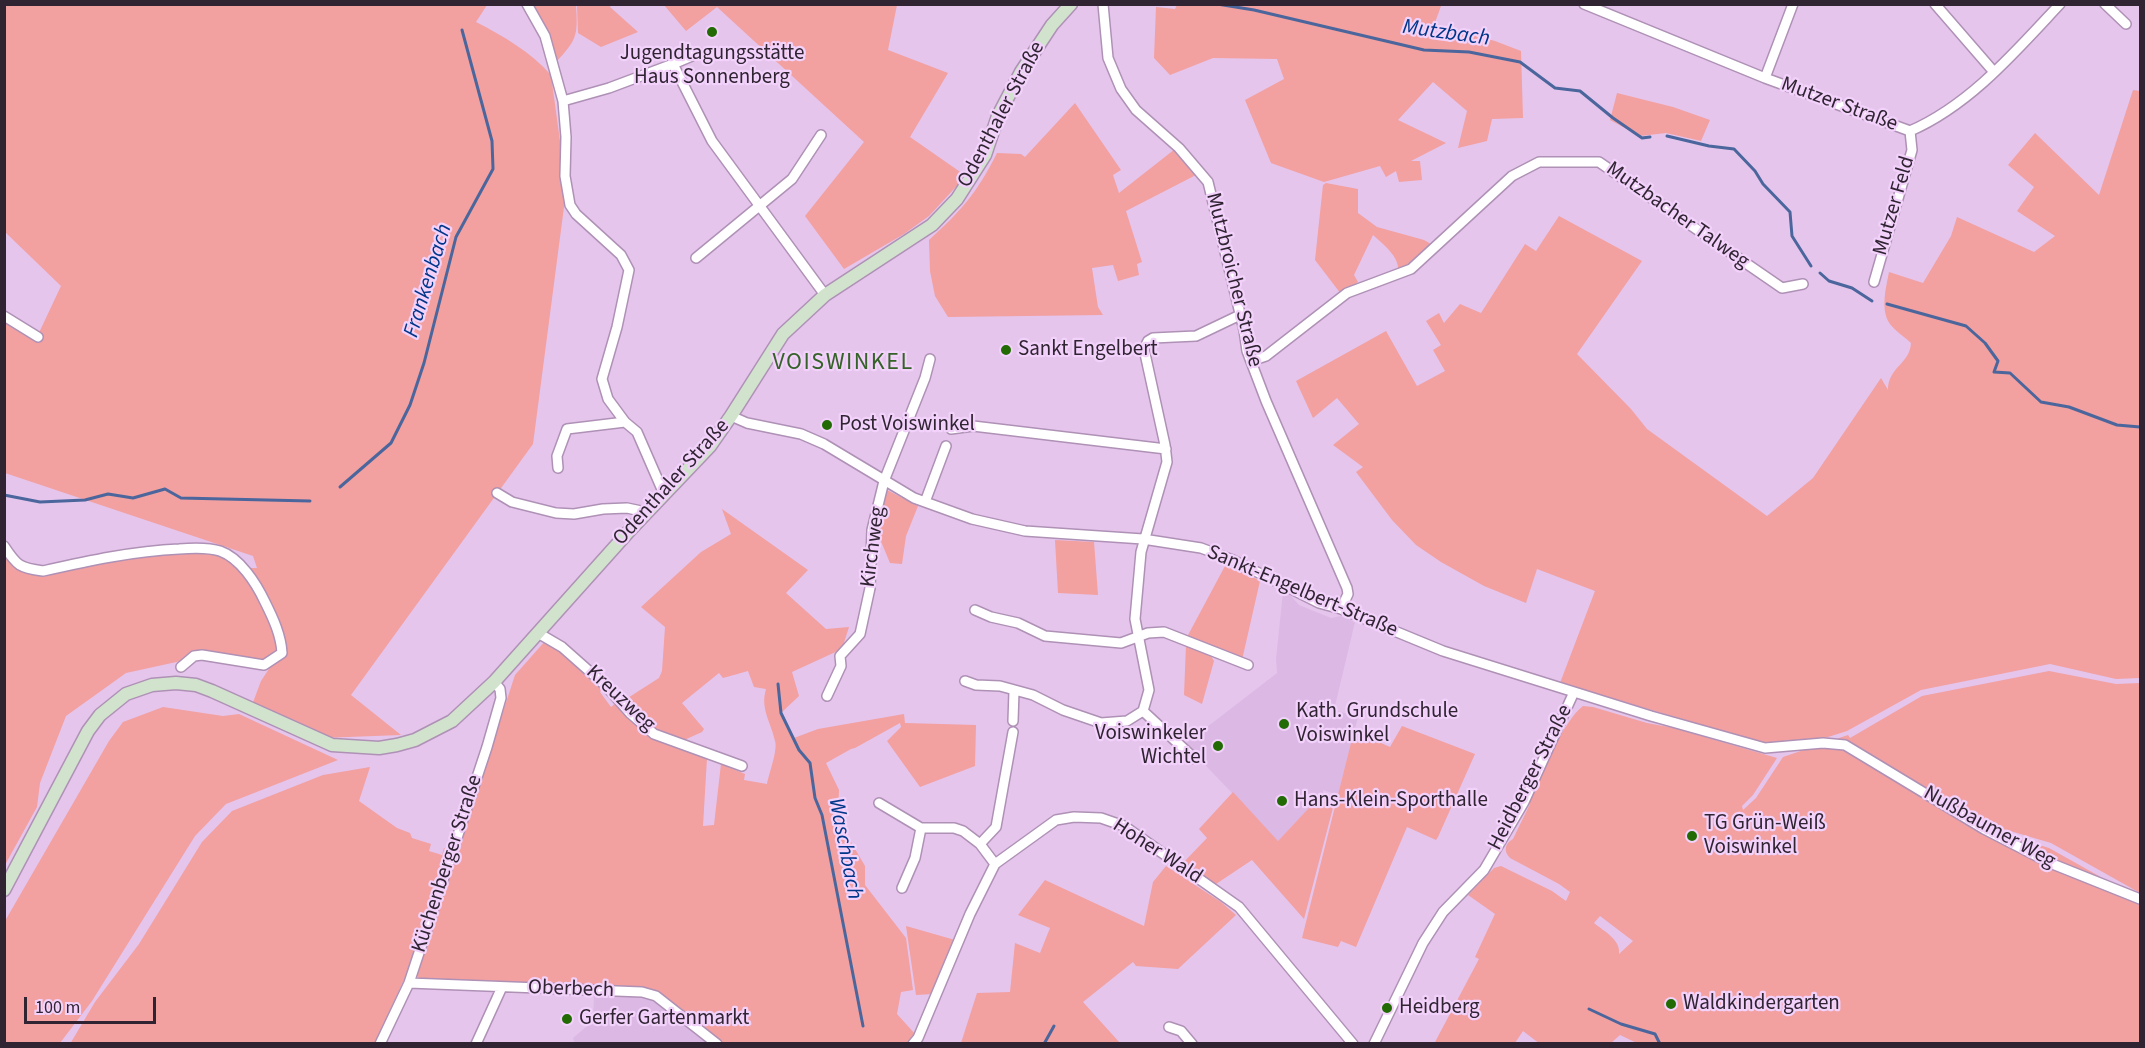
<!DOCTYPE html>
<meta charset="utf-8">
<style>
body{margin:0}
#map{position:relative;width:2145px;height:1048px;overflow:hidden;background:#e5c5ec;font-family:"Source Sans 3",sans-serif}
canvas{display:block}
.frame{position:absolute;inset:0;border:6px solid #302433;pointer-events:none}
.scale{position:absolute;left:24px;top:997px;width:132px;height:27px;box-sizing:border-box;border:3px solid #302433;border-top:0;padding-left:8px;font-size:18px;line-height:21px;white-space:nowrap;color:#302433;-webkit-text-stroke:4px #f2d2fa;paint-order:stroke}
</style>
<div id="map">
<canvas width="2145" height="1048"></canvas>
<div class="frame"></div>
<div class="scale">100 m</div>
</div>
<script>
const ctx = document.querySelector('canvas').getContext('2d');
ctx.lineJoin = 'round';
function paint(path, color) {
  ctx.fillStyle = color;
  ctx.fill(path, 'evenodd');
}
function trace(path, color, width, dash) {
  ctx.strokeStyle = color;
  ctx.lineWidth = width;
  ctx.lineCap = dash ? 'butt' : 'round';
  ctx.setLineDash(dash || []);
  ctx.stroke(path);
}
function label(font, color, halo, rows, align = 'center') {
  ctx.font = font + ' "Source Sans 3",sans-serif';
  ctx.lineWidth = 4.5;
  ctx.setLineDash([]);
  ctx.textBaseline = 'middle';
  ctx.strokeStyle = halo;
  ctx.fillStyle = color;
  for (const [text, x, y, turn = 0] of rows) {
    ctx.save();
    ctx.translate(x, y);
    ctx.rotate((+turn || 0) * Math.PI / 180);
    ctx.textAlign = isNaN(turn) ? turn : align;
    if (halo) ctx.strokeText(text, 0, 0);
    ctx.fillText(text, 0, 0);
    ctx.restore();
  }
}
const built = new Path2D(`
 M1283 592 1291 596 1299 605 1331 618 1341 616 1355 622 1334 710 1358 717 1338 795 1323 790V794L1278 841 1185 744 1277 673 1276 659Z
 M594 994 631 996 652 1001 664 1007 711 1043 575 1044 573 1038 593 1021Z`);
const green = new Path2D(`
 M4 5H487L476 22C503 36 531 52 551 75L565 178 564 207 533 444 351 695 401 735 321 738 252 705 261 681 284 646 247 568H257L253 556 5 473V316L37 337 61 286 5 232Z
 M532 5H576C578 36 577 40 555 63L547 34Z
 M577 5H611L610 7 638 32 601 47 578 33Z
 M664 5H897L888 50 948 73 910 137 966 176 929 216 904 234 844 269 805 216 864 142 717 7 686 31Z
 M1177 5 1441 6 1429 39 1459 31 1495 41 1521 51 1523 118 1492 119 1487 141 1458 148 1467 111 1433 82 1398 120 1446 143 1411 161H1420L1422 180 1399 182 1396 171 1386 177 1380 166 1324 182 1271 163 1245 100 1284 79 1277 59 1213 58 1170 75 1154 58 1156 7 1175 9Z
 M2133 90 2140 91V678L2116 679 2050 664 1921 690 1847 731 1787 750 1560 683 1595 591 1537 569 1526 603 1484 586 1441 562 1416 545 1392 520 1356 472 1363 467 1333 445 1359 424 1337 398 1313 418 1296 381 1386 331 1417 386 1445 371 1433 350 1441 345 1426 321 1439 313 1444 323 1460 304 1481 313 1525 244 1536 251 1559 216 1642 261 1577 354 1631 409 1647 429 1767 516 1813 478 1881 378 1888 390C1888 367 1910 364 1911 343 1905 337 1895 331 1890 324 1880 310 1886 288 1889 272L1923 283 1951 236 1957 217 2034 252 2055 236 2017 211 2034 187 2008 165 2035 133 2099 195Z
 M1617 93 1673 107 1710 120 1701 141 1666 133 1640 136 1610 120Z
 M1075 103 1121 170 1113 175 1119 193 1175 149 1196 175 1126 211 1142 262 1137 264 1139 275 1118 281 1113 265 1092 268 1098 307 1103 315 948 317 935 296 930 271 929 240C962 210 977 193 997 153L1021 154 1025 157Z
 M1326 183 1358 189V213L1377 227 1424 240 1431 244 1410 264 1398 271C1400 257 1383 244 1373 235L1354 275 1358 282 1341 294 1315 260 1323 185Z
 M887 490 918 506 906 536 902 564 890 563 875 527Z
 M722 509 808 570 786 593 826 629 849 627 842 649 792 672 799 696 781 713 794 738 818 729 904 714 905 723 976 725 975 766 920 787 887 741 901 727 900 723 855 748 851 749 826 763 839 790 838 813 844 830 865 866V885L906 938 913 990 901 992 897 1014 916 1035 908 1044 723 1043 652 990 419 979 417 975 515 675 546 640 604 687 600 692 611 707 618 701 630 716V720L663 742 707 758 703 826 714 825 721 764 745 774 744 780 767 784C769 773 778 750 775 741 771 722 760 709 766 689L754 687 748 671 723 678 719 673 682 703 704 729 702 732 682 741 656 732 623 701 659 678 662 671 665 627 641 607 701 552 731 534Z
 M1055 540 1094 542 1098 595 1058 593Z
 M220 551 244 570 282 643 274 660 264 665 221 657 181 661 126 673 66 716 40 783 37 807 5 865V552L27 570 114 556Z
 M1225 566 1237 571 1238 569 1260 581 1242 660 1187 637Z
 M1186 645 1211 656 1214 661 1202 704 1184 695Z
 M2049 671 2116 684 2140 683V893L2051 843 1966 818 1984 828 2049 848 2140 899V1043L1639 1044 1620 1035 1611 1043 1540 1044 1523 1031 1515 1043 1434 1044 1479 959 1475 957 1495 914 1468 895 1494 868 1501 866 1552 891 1566 901 1570 892 1559 884 1510 858C1503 851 1505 843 1513 839L1530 804 1529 799C1541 776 1563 721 1583 706L1593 707 1647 723 1674 728 1777 758 1753 795 1742 806 1743 810 1756 798 1783 757 1848 735 1850 738 1922 696ZM1600 916 1633 941 1619 954C1621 940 1605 932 1594 923Z
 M163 707 223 716 239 714 338 760 226 804 195 836 92 1001 60 1043H5V921L109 741 123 722Z
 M1402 726 1475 754 1438 837 1436 840 1407 827 1356 947 1341 941 1338 947 1302 938 1354 731 1390 747Z
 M370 767 359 801 397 828 410 833 412 838 431 844 429 851 442 855 444 848 446 849 406 975 375 1043 70 1044 95 1002 139 944 202 842 232 811 323 775Z
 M1233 792 1278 841 1323 793 1334 796 1335 800 1304 919 1252 860 1213 886 1182 864 1207 838 1199 829Z
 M1166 866 1221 902 1236 915 1178 969 1136 966 1133 962 1083 1002 1120 1043H961L977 993 1010 992 1015 943 1040 953 1050 928 1018 915 1045 880 1144 926 1153 882Z
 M906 926 955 940 933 994 916 995Z`);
const stream = new Path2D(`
 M1217 4 1254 10 1424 50 1469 52 1520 62 1555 88 1580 91 1613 118 1642 138 1650 137
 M1667 136 1709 146 1734 149 1755 171 1763 184 1790 212 1792 236 1811 266
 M1820 273 1829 281 1852 288 1872 301
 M1887 304 1966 326 1985 343 1998 361 1994 372 2010 373 2041 402 2069 407 2117 425 2140 427
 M340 487 391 443 410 405 424 363 456 237 493 169 492 141 462 30
 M4 495 40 502 85 500 108 494 133 498 165 489 181 498 310 501
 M778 684 781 713 799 750 810 763 815 798 822 815 863 1026
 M1589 1009 1621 1024 1655 1034 1660 1044
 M1044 1044 1054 1026`);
const street = new Path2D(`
 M527 4 545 36 563 101 566 137 565 176 570 205 576 214 621 255 629 270 617 327 602 379 608 399 625 422 637 432 664 494
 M1103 4 1108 58 1121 89 1136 110 1179 148 1208 182 1244 330 1247 351 1266 401 1347 588 1348 594 1341 609
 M1584 4 1765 78 1910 131C1970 105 2016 51 2060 4
 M1935 4 1994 72
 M2105 4 2126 24
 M699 53 673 64 712 141 825 295
 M1765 78 1793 4
 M563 101 609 88 673 64
 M696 258 792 179 821 135
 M1874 282 1912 150 1910 131
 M4 316 38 337
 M1251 361 1266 356 1347 293 1411 269 1512 176 1539 162H1599L1782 288 1803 284
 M731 416 747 423 801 434 824 444 914 498 972 519 1025 531 1143 539 1201 548 1233 560 1319 603 1341 609 1443 651 1651 716 1765 748 1823 743 1845 745 1984 829 2050 863 2140 899
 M951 429 973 426 1166 449
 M558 468 557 456 567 429 625 422
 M497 493 512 502 556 513 574 514 603 509 627 508 646 512
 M925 502 946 446
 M4 546C17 566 20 568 43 571 88 561 133 551 179 549 192 548 207 547 220 551 240 558 256 583 265 602 273 618 281 635 282 653L264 665 202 655 194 656 181 667
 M975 610 991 617 1018 623 1045 636 1121 643 1148 633 1164 632 1248 665
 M538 633 562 647 606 686 630 713 654 734 742 766
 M965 681 976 685 1000 686 1033 695 1063 710 1101 723 1127 721 1143 711 1149 690 1135 619 1141 552 1167 462 1165 445 1144 349 1148 341 1153 338 1196 336 1240 315
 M827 696 841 666 840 656 860 634 870 588 872 530 884 481 925 378 930 359
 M1143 711 1195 759
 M1013 721 1014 691
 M879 803 921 828H954L963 831 980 844 995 864
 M980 844 996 827 1013 732
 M902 888 915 858 921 828
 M409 983 642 992 656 996 717 1044
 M1169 1027 1181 1031 1192 1044
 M380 1044 409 983 487 747 501 698 500 689 494 682
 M476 1044 502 987
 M913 1044 918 1038 970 914 995 864 1056 820 1074 817 1101 818 1124 826 1239 907 1353 1044
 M1374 1044 1423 943 1443 912 1484 870 1524 802 1574 692`);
const secondary = new Path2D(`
 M4 890 88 731 100 715 126 694 152 685 176 683 196 685 212 691 332 745 379 748 397 745 415 740 452 721 494 682 630 530 710 446 731 416 783 334 825 295 932 225 957 199 985 155 998 116 1021 72 1052 25 1071 4`);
const markers = [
 [712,32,6,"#216a04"],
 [1006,350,6,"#216a04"],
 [827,425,6,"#216a04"],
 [1284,724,6,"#216a04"],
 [1218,746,6,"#216a04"],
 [1282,801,6,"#216a04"],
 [1692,836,6,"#216a04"],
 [1671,1004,6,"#216a04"],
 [1387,1008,6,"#216a04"],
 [567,1019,6,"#216a04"]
];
const poiNames = [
 ["Jugendtagungsstätte",712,54,"center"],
 ["Haus Sonnenberg",712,78,"center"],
 ["Sankt Engelbert",1018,350],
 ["Post Voiswinkel",839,425],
 ["Kath. Grundschule",1296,712],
 ["Voiswinkel",1296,736],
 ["Voiswinkeler",1206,734,"right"],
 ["Wichtel",1206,758,"right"],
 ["Hans-Klein-Sporthalle",1294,801],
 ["TG Grün-Weiß",1704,824],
 ["Voiswinkel",1704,848],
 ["Waldkindergarten",1683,1004],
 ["Heidberg",1399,1008],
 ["Gerfer Gartenmarkt",579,1019]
];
const streetNames = [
 ["Mutzer Straße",1839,105,20],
 ["Odenthaler Straße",1002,115,-62],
 ["Mutzer Feld",1895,206,-74],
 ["Mutzbacher Talweg",1677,216,35],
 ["Mutzbroicher Straße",1233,280,76],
 ["Odenthaler Straße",672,483,-48],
 ["Kirchweg",874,547,-83],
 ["Sankt-Engelbert-Straße",1302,592,23],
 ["Kreuzweg",620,699,43],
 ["Heidberger Straße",1531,778,-63],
 ["Nußbaumer Weg",1989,828,29],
 ["Hoher Wald",1157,852,33],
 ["Küchenberger Straße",448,864,-72],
 ["Oberbech",571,990,2]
];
const waterNames = [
 ["Mutzbach",1446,34,8],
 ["Frankenbach",429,281,-73],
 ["Waschbach",844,849,79]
];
const quarterNames = [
 ["VOISWINKEL",843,364]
];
paint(built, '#dcb8e5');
paint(green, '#f2a0a0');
trace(stream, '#4b669c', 3);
trace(street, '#af91b6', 12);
trace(secondary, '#af91b6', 15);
trace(street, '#fff', 9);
trace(secondary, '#d1e3cd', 12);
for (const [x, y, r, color] of markers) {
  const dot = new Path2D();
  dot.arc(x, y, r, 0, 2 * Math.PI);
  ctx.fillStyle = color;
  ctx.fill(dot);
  trace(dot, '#f2d2fa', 2);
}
label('21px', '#302433', '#f2d2fa', poiNames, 'left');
label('21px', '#302433', '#f2d2fa', streetNames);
label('italic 22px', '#003689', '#f2d2fa', waterNames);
ctx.letterSpacing = '1.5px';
label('24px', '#356229', '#f2d2fa', quarterNames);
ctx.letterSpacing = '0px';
</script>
